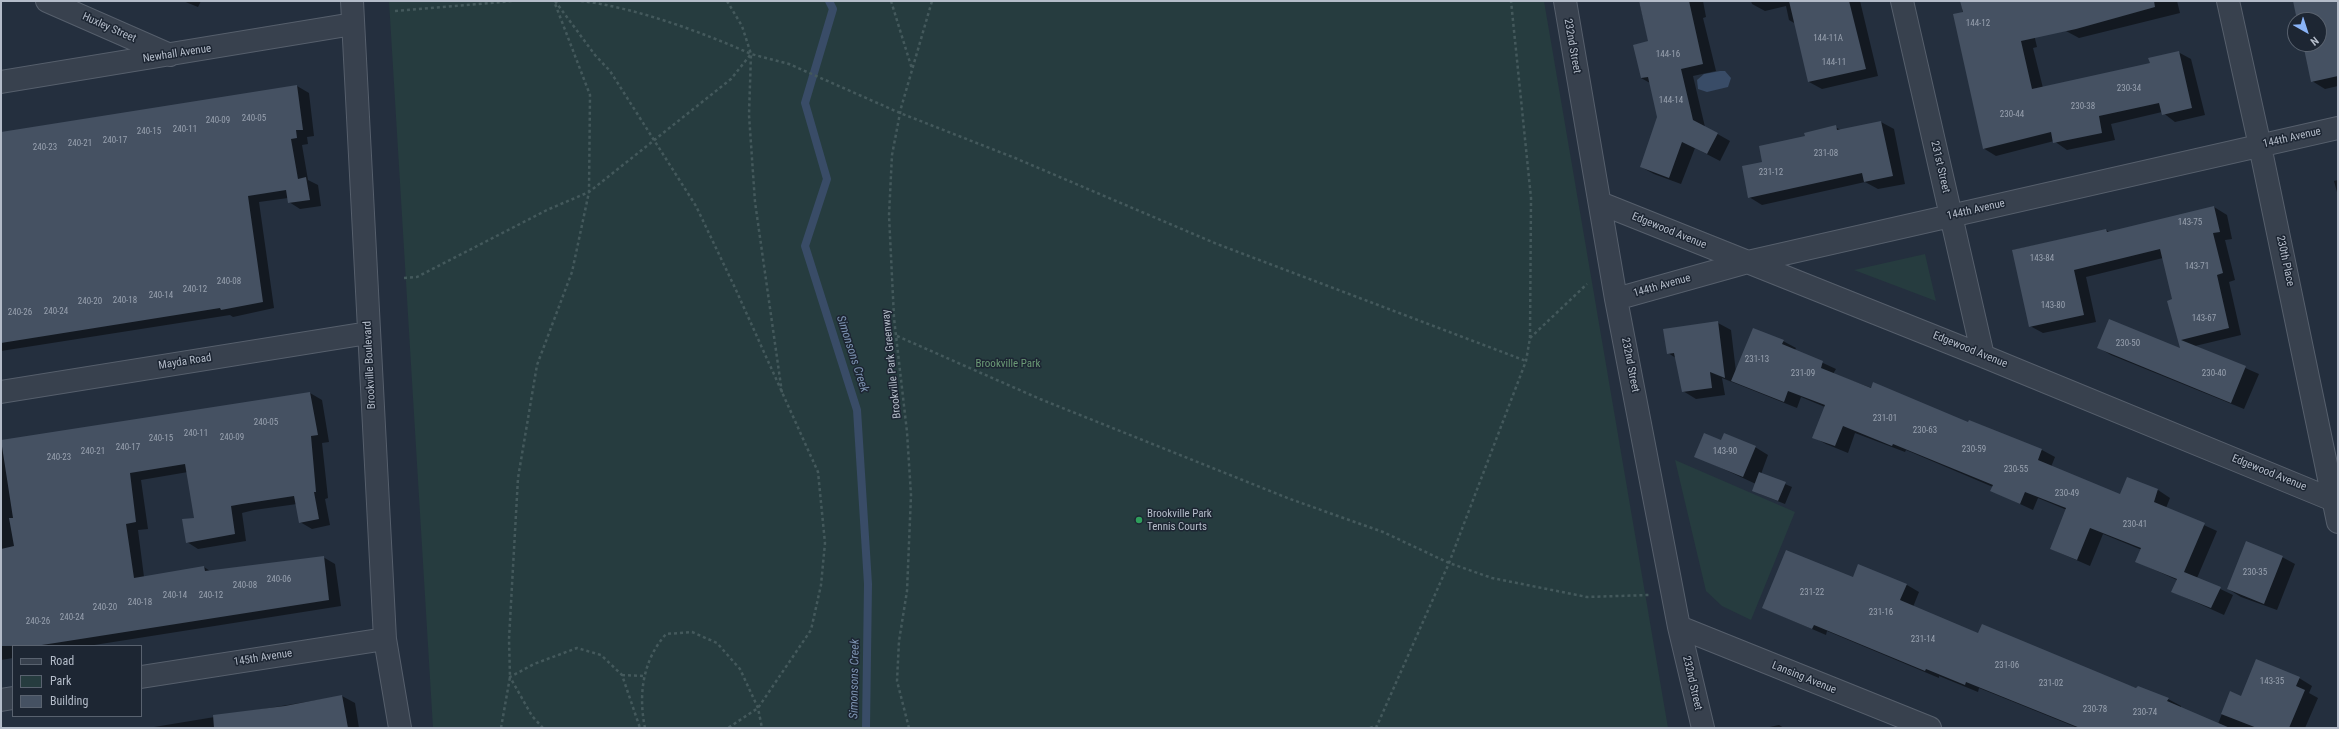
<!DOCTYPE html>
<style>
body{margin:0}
#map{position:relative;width:2339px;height:729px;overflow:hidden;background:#242f3e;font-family:"Roboto Condensed",sans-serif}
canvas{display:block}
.frame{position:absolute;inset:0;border:2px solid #b4bcc9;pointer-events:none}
.legend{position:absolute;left:12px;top:645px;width:130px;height:72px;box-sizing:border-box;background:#1d2633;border:1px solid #59626f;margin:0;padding:5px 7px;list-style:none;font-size:12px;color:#b4bcc9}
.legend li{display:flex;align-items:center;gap:8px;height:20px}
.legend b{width:20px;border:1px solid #59626f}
.north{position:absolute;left:2287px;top:12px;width:40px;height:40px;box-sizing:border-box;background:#1d2633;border:1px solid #59626f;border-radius:50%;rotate:141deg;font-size:11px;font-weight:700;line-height:16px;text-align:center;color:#b4bcc9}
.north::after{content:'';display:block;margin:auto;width:14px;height:18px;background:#8ab4f8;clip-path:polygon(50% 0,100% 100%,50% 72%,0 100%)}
</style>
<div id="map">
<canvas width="2339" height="729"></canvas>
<div class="frame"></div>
<ul class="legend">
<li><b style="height:5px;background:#38414e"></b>Road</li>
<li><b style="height:11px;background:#263c3f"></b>Park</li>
<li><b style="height:11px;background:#455162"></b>Building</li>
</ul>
<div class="north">N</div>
</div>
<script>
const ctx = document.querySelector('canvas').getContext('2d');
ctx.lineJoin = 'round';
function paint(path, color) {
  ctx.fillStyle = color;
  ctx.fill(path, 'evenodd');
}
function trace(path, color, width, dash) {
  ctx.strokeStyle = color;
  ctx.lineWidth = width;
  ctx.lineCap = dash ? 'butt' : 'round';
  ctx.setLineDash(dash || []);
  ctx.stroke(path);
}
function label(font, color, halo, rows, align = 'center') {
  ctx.font = font + ' "Roboto Condensed",sans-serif';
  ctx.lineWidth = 3;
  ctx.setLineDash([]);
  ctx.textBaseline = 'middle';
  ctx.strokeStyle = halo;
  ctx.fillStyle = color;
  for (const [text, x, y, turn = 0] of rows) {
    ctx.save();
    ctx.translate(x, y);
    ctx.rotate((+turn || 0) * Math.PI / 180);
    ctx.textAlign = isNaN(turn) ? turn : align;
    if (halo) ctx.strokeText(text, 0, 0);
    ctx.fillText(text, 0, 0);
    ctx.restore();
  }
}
const green = new Path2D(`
 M389 1H1544L1668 728H433Z
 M1925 254 1936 301 1854 270Z
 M1675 460 1795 512 1751 620 1722 606 1706 591Z`);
const water = new Path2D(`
 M1720 71H1725L1731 78 1728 87 1707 92 1698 89 1697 80 1704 74Z`);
const shadow = new Path2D(`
 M183 1H201L198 7Z
 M1639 1H1703L1706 17 1703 18 1716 71 1693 76 1705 127 1730 141 1720 161 1695 148 1681 184 1654 174 1641 167 1659 117 1650 83 1641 78 1649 42Z
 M1751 1H1860L1878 76 1822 89 1809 82 1796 24 1789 20 1786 6 1765 11 1752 4Z
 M1961 1H2026L2037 47 2033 48 2043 88 2151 64 2178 52 2191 59 2205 115 2175 122 2162 112 2111 124 2115 140 2067 150 2054 141 1996 156 1983 148Z
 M2060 1H2177L2180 13 2079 38 2066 31Z
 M2294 1H2338V86L2325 89 2312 81 2304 44H2319V20H2298Z
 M297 86 309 93 314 136 307 137 308 144 302 145 308 180 318 185 321 206 300 209 289 202 288 198 259 202 274 308 233 317 230 315 1 351V133Z
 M1881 122 1894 129 1905 184 1878 189 1865 182 1762 205 1749 197 1763 163 1835 127 1841 130Z
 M2338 180V196L2334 181Z
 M2214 207 2227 215 2232 239 2225 240 2235 280 2229 282 2241 335 2195 346 2259 374 2244 409 2111 355 2099 348 2181 350 2173 300 2163 258 2086 277 2096 322 2043 333 2030 326 2013 250 2106 230 2110 232Z
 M1718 323 1731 330 1736 372 1783 341 1796 348 1795 350 1836 369 1833 374 1969 423 1970 421 2042 450 2055 457 2051 467 2121 495 2128 478 2158 490 2170 498 2166 508 2217 531 2197 578 2233 595 2224 615 2173 592 2177 580 2137 562 2142 550 2103 534 2090 566 2051 549 2067 510 2038 498 2033 510 1992 491 1993 487 1906 450 1905 452 1855 433 1848 453 1826 444 1813 437 1825 407 1801 397 1797 408 1722 378 1725 395 1696 399 1683 391 1676 358 1668 353Z
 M310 393 322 400 329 442 322 443 328 498 325 499 330 525 312 529 300 522 297 504 254 510 242 513 246 541 198 549 187 542 195 519 188 472 141 480 148 529 138 530 144 577 204 567 210 571 323 557 335 564 341 606 88 646H13V658L1 660V441Z
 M1722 441 1755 447 1768 455 1761 474 1792 487 1785 504 1760 494 1756 484 1695 456Z
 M2282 557 2295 564 2277 610 2241 597 2228 589Z
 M1853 578 1907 585 1919 592 1913 607 1979 634 2168 699 2181 706V708L2218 724 2230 693 2242 697 2299 678 2312 686 2309 693 2318 698 2305 728H2078L1979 688 1978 692 1939 676V678L1827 631 1826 635 1763 608Z
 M342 696 355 703 359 728H148Z
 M1779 725 1784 728H1765Z`);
const stream = new Path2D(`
 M829 1 833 9 805 103 827 179 805 246 857 410 868 584 866 728`);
const building = new Path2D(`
 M1639 1H1689L1703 64 1681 69 1693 120 1718 133 1707 154 1682 142 1669 178 1640 167 1657 117 1648 77 1641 78 1633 45 1648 41Z
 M1789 1H1849L1866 69 1808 82Z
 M1960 1H2154L2155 7 2076 29 2021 41 2032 89 2150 63 2148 58 2179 51 2192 108 2162 115 2159 103 2099 116 2102 133 2053 143 2051 132 1983 149 1953 14 1963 12Z
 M2293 1H2338V76L2311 82 2303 44H2319V20H2297Z
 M297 85 303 130H296L297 138 291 139 298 179 306 177 310 200 288 203 286 190 248 196 263 302 221 310 220 308 1 343V132Z
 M1881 121 1893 176 1864 182 1862 173 1748 198 1742 166 1762 162 1759 146 1805 136 1804 133 1836 125 1837 130Z
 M2214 206 2220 232 2213 233 2223 273 2217 275 2229 328 2181 340 2246 366 2231 403 2097 348 2109 319 2180 348 2167 301 2172 299 2160 249 2074 270 2084 315 2029 327 2012 250 2106 229 2107 232Z
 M1718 321 1725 378 1710 372 1712 388 1682 392 1674 353 1667 354 1663 329Z
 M1753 328 1784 340 1782 344 1823 361 1821 368 1871 388 1873 382 1968 422 1969 420 2042 449 2038 460 2120 494 2127 477 2158 489 2154 502 2205 523 2184 572 2221 587 2211 608 2171 592 2177 579 2135 562 2141 548 2090 528 2077 560 2050 549 2066 508 2025 492 2020 504 1990 491 1993 485 1893 444 1892 446 1843 426 1835 446 1812 438 1825 405 1788 391 1784 402 1731 381Z
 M310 392 318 435 311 436 316 492H314L319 519 299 523 294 496 242 504 231 506 235 534 186 543 182 519 194 518 185 464 130 473 136 522 126 524 134 578 204 566 205 571 324 556 329 600 55 643 35 646H1V549L14 546 9 518H13L1 440Z
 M1704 433 1721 440 1724 433 1756 446 1743 477 1694 457Z
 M1759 472 1786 482 1778 501 1752 491Z
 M2246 541 2283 556 2264 604 2227 589Z
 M1786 550 1853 577 1858 564 1907 584 1900 600 1978 633 1982 624 2136 688 2138 686 2169 698 2167 701 2230 728H2080L1966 682 1965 685 1926 669 1925 671 1814 625 1812 629 1762 608Z
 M2256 659 2300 677 2296 686 2305 690 2289 728H2257L2221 714 2230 691 2241 696Z
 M342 695 348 728H214L213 715 285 706Z`);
const path = new Path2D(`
 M555 1 595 55 610 71 696 206 736 290 818 472 825 543 821 585 811 630 758 708 728 728
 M581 1C633 7 702 32 751 54
 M727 1 742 26 751 54 749 115 755 202 782 393
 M891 1 912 69
 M395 11 513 1
 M404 278 417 277 547 210 589 192 731 79 751 54 789 64 900 113 1015 158 1217 244 1526 361
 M897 336 1040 399 1290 499 1383 532 1449 563 1492 578 1587 597 1649 595
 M1530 338 1587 284
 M622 675 644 676
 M501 728 510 677 509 639 518 478 537 365 572 272 589 192 590 95 554 1
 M543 728 532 716 510 677 534 664 577 648 601 655 622 675 640 728
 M645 728C638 694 643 660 666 634L692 632 717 643 740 669 758 708 762 728
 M909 728 897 681 899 641 907 591 911 495 907 432 894 318 889 215 892 155 901 108 932 1
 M1370 728 1376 726
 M1376 728 1449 563 1526 361 1530 338 1531 198 1511 1`);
const minor = new Path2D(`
 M47 1 170 55
 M352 1 385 639 400 728
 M1565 1 1616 299 1679 627 1703 728
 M1902 1 1983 356
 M2228 1 2260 146 2338 522
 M1 82 353 24
 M1600 203 1983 356 2338 502
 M1616 299 1748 262 2338 128
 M1 392 368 333
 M1679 627 1930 728
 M141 677 385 639
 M1 700 13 698`);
const markers = [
 [1139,520,4,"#2e9e5b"]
];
const numberNames = [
 ["144-12",1978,24],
 ["144-11A",1828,39],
 ["144-16",1668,55],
 ["144-11",1834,63],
 ["230-34",2129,89],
 ["144-14",1671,101],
 ["230-38",2083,107],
 ["230-44",2012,115],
 ["240-05",254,119],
 ["240-09",218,121],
 ["240-11",185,130],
 ["240-15",149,132],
 ["240-17",115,141],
 ["240-21",80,144],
 ["240-23",45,148],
 ["231-08",1826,154],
 ["231-12",1771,173],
 ["143-75",2190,223],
 ["143-84",2042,259],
 ["143-71",2197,267],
 ["240-08",229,282],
 ["240-12",195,290],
 ["240-14",161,296],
 ["240-18",125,301],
 ["240-20",90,302],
 ["143-80",2053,306],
 ["240-24",56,312],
 ["240-26",20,313],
 ["143-67",2204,319],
 ["230-50",2128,344],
 ["231-13",1757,360],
 ["231-09",1803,374],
 ["230-40",2214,374],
 ["231-01",1885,419],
 ["240-05",266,423],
 ["230-63",1925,431],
 ["240-11",196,434],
 ["240-09",232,438],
 ["240-15",161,439],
 ["240-17",128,448],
 ["230-59",1974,450],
 ["240-21",93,452],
 ["143-90",1725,452],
 ["240-23",59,458],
 ["230-55",2016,470],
 ["230-49",2067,494],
 ["230-41",2135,525],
 ["230-35",2255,573],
 ["240-06",279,580],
 ["240-08",245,586],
 ["231-22",1812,593],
 ["240-14",175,596],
 ["240-12",211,596],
 ["240-18",140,603],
 ["240-20",105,608],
 ["231-16",1881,613],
 ["240-24",72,618],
 ["240-26",38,622],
 ["231-14",1923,640],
 ["231-06",2007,666],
 ["143-35",2272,682],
 ["231-02",2051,684],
 ["230-78",2095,710],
 ["230-74",2145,713]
];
const streetNames = [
 ["Huxley Street",109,28,24],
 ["232nd Street",1572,46,80],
 ["Newhall Avenue",177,54,-9],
 ["144th Avenue",2292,138,-13],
 ["231st Street",1940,167,77],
 ["144th Avenue",1976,210,-13],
 ["Edgewood Avenue",1669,231,22],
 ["230th Place",2285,261,78],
 ["144th Avenue",1662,286,-16],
 ["Edgewood Avenue",1970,350,22],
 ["Mayda Road",185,362,-9],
 ["Brookville Park Greenway",892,364,-96],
 ["Brookville Boulevard",370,365,-93],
 ["232nd Street",1630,365,79],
 ["Edgewood Avenue",2269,473,22],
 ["145th Avenue",263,658,-9],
 ["Lansing Avenue",1804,678,22],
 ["232nd Street",1692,683,77]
];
const parkNames = [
 ["Brookville Park",1008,364]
];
const poiNames = [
 ["Brookville Park",1147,514],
 ["Tennis Courts",1147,527]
];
const waterNames = [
 ["Simonsons Creek",852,354,72],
 ["Simonsons Creek",855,679,-89]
];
paint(green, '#263c3f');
paint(water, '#394c67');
paint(shadow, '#0007');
trace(stream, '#394c67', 8);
paint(building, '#455162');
trace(minor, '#565f6c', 24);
trace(path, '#44595c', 2.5, [3, 3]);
trace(minor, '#38414e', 22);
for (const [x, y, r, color] of markers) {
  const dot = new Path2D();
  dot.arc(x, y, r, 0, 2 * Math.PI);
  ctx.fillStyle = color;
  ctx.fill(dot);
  trace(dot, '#1d2633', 1.5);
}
label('9px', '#98a1af', null, numberNames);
label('11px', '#b4bcc9', '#1d2633', streetNames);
label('11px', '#6b9a76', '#1d2633', parkNames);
label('11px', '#b4bcc9', '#1d2633', poiNames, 'left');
label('italic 12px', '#7c92b1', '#1d2633', waterNames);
</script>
